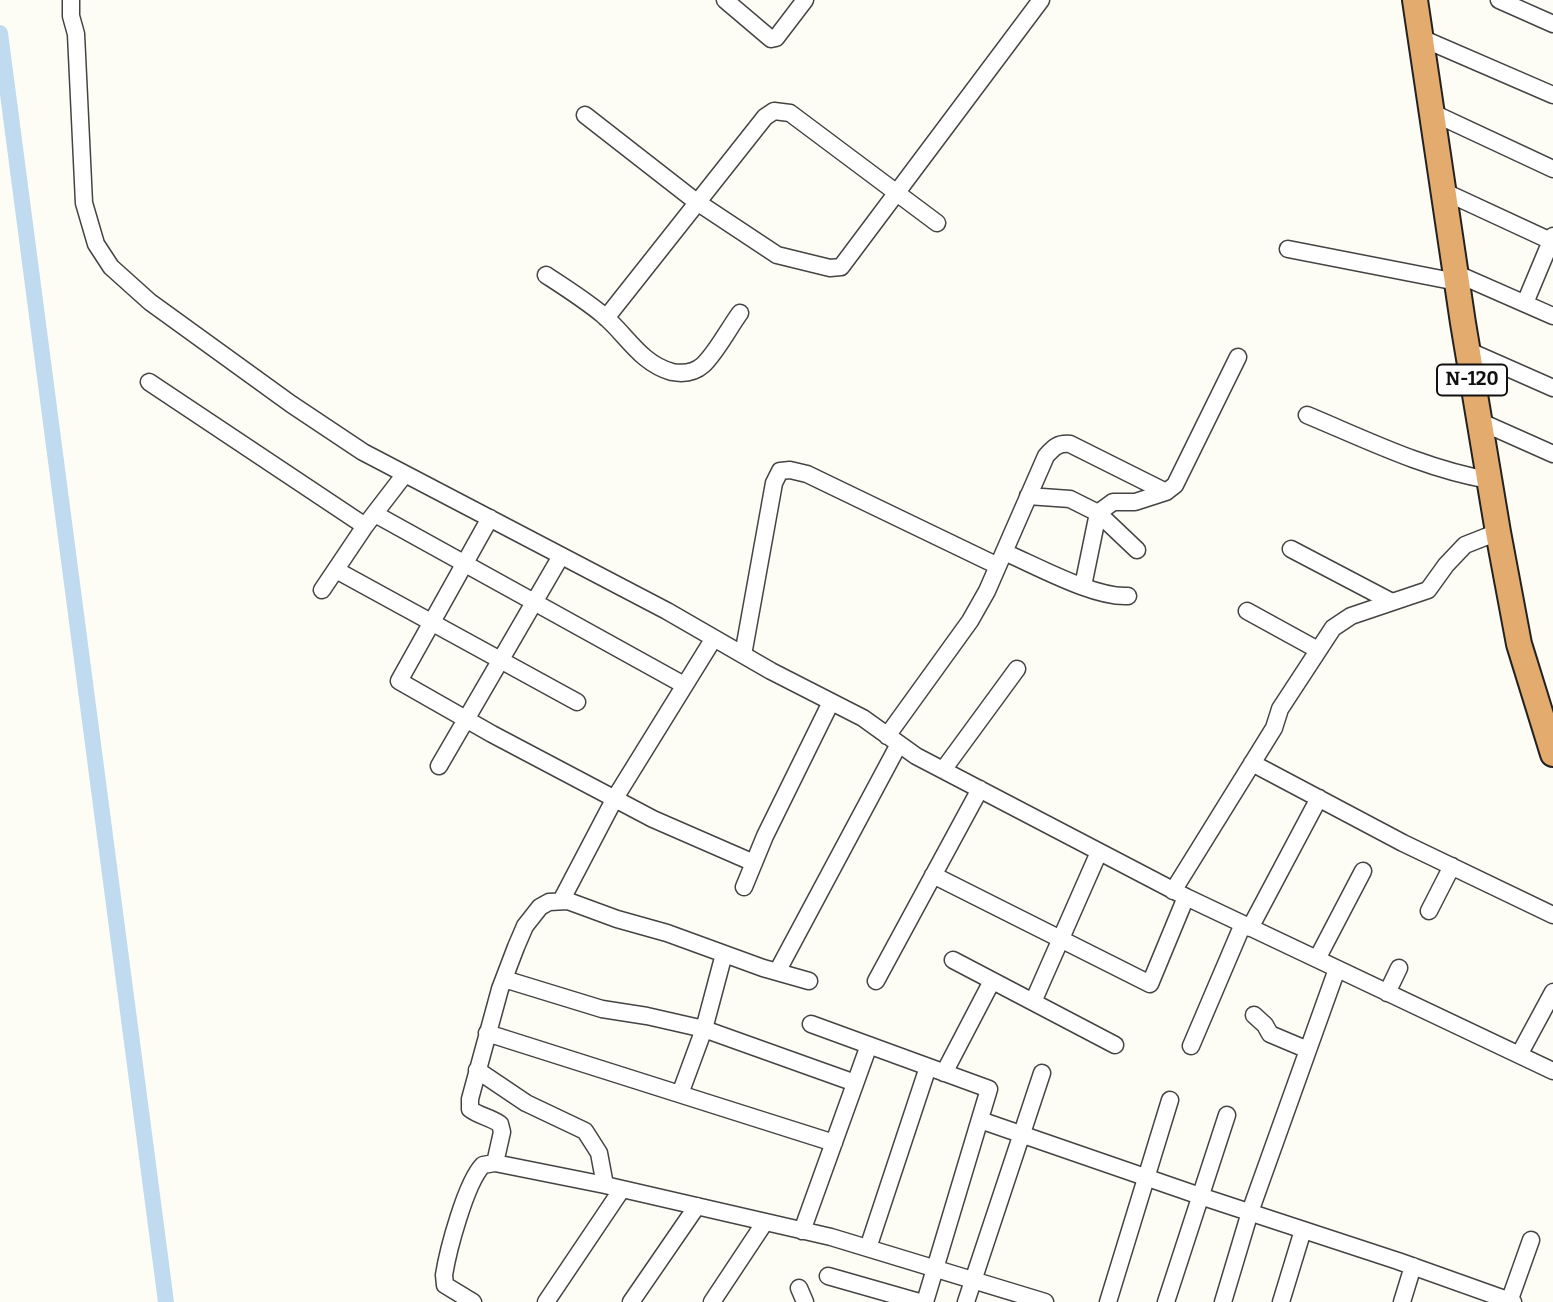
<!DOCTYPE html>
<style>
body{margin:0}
canvas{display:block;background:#fefdf5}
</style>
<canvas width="1553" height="1302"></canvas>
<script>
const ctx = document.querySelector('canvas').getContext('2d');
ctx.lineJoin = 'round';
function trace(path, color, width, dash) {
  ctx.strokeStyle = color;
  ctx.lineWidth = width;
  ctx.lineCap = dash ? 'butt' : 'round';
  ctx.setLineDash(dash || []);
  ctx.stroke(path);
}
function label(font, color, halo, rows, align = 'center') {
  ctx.font = font + ' Bitter,serif';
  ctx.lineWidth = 7;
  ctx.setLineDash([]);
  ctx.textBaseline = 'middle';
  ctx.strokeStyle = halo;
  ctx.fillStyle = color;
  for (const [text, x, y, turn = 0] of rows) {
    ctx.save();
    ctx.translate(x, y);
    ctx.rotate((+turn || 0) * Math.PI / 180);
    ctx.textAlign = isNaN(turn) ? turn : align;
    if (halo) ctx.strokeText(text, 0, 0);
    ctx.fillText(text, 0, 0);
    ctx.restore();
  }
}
const canal = new Path2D(`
 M0 33 166 1302`);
const minor = new Path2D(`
 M71 0V16L76 34 84 203 96 244 111 267 150 302 291 404 363 452 667 611 771 671 863 718 916 756 1186 897 1553 1071
 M725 0 771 39 776 38 805 0
 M1499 0 1553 24
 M1419 37 1553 95
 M1431 112 1553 169
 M585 115 694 200 777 255 830 268 841 267 1041 0
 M1443 191 1553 242
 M1288 249 1457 282
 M1455 273 1553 316
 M546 275C566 288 585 300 603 315 627 335 640 363 672 372 683 374 694 373 703 365 716 353 729 328 740 313
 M1525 303 1553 236
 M606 318 765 117 774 111 790 113 937 223
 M1467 350 1553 388
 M149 382 365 526
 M1307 415C1367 440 1425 469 1489 480
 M1479 421 1553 454
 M1028 496 1070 499 1098 513 1137 550
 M375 514 684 685
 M490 518 399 681 492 734 653 819 754 863
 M1291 549 1392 602
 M1004 552C1037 566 1094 598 1128 596
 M336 570 577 702
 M1083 586 1098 513 1113 502H1135L1166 492 1175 485 1238 357
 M322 590 365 526 405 474
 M1247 611 1318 650
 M743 655 774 483 780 471 790 470 807 474 998 566
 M887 736 970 621 987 591 1046 456C1054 447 1058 443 1070 444L1166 492
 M1252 763 1403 843 1553 915
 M439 766 561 556
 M943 770 1017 669
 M933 875 1150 984 1186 897
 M744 887 765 836 831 702
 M1173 891 1274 728 1280 709 1333 628 1351 616 1428 590 1446 565 1465 545 1498 532
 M561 901 615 798 714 638
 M1429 911 1452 866
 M1250 928 1319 798
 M1317 959 1363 871
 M953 960 1115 1045
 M777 972 899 744
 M504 979 602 1009 647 1016 704 1029 855 1083
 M876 981 980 789
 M1387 993 1399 968
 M1033 1002 1099 852
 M1254 1015 1265 1025 1270 1034 1308 1050
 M811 1024 989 1089 925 1302
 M487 1033 834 1143
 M1191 1046 1243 924
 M1519 1055 1553 992
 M477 1070 526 1103 585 1131 599 1153 605 1185
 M944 1073 992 981
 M680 1094 704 1029 724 954
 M980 1120 1200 1196 1398 1261 1513 1302
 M495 1163 502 1132 500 1124C490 1117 479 1116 470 1109V1099L500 989 516 947 525 926 540 907 549 902 568 901 617 919 667 933 763 968 809 981
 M802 1231 869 1045
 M868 1248 928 1067
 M828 1276 919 1302
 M799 1288 805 1302
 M473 1302 445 1285 444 1275C448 1250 466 1182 483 1165L495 1163 605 1185 831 1237 1045 1302
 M546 1302 622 1189
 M631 1302 697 1206
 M712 1302 765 1222
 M966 1302 1042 1073
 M1108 1302 1170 1100
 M1166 1302 1227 1115
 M1223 1302 1250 1212 1337 969
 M1281 1302 1303 1230
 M1402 1302 1413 1266
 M1509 1302 1531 1240`);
const highway = new Path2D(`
 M1415 0 1463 323 1498 532 1519 644 1553 754`);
const shields = [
 [1472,380,70]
];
const shieldNames = [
 ["N-120",1472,380]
];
trace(canal, '#c0dbf0', 16);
trace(minor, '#444', 19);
trace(highway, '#222', 28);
trace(minor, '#fff', 16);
trace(highway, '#e3ab6e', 24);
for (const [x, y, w] of shields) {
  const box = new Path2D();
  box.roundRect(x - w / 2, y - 15.5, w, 31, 5);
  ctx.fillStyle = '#fff';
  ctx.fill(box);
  trace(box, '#111', 2);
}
label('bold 19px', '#111', null, shieldNames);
</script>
